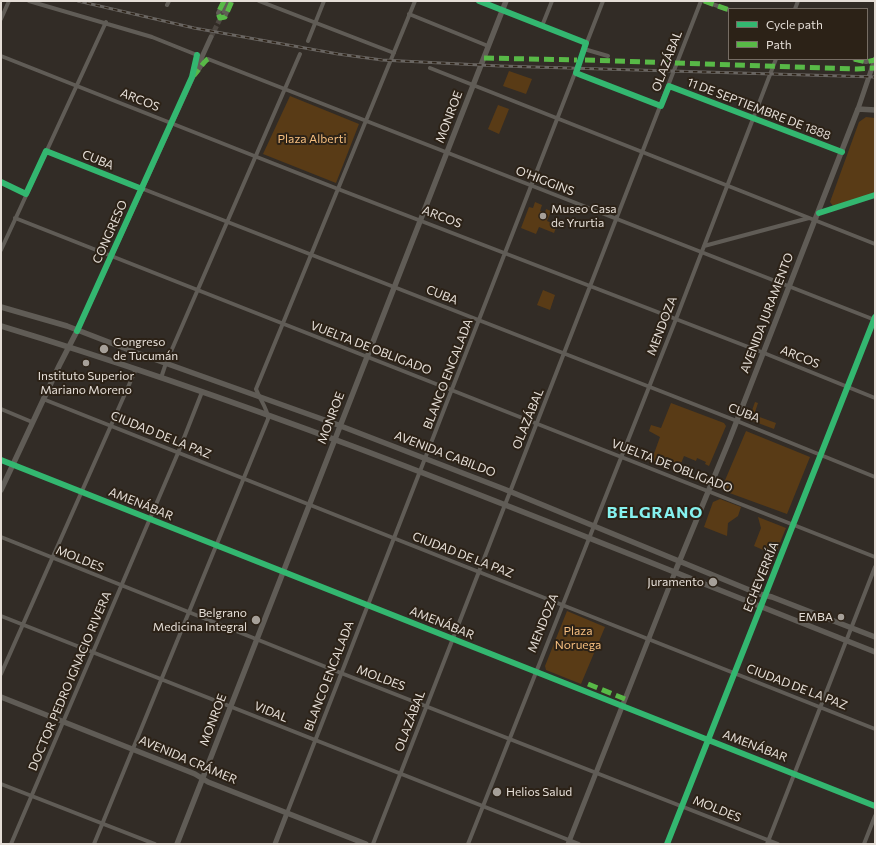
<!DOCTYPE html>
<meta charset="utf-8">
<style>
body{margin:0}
#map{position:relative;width:876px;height:845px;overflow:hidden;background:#322c26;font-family:Commissioner,sans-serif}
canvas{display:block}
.frame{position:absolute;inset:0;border:2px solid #e5ded7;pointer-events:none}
.legend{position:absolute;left:728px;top:8px;width:140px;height:52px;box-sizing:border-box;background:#2c2217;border:1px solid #766d64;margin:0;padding:5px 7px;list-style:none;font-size:12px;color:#e5ded7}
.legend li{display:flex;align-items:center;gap:8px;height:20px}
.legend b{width:20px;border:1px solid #766d64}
</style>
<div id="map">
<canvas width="876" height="845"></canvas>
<div class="frame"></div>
<ul class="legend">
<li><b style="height:5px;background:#33b770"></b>Cycle path</li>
<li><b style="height:5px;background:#58b947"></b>Path</li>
</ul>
</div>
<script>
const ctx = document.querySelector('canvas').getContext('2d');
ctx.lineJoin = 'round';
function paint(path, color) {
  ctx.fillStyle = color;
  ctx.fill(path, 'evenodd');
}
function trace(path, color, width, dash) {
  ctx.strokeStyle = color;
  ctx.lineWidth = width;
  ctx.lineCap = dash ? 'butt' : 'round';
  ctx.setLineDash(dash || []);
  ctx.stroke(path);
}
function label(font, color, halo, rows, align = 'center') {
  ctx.font = font + ' Commissioner,sans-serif';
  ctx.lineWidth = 4;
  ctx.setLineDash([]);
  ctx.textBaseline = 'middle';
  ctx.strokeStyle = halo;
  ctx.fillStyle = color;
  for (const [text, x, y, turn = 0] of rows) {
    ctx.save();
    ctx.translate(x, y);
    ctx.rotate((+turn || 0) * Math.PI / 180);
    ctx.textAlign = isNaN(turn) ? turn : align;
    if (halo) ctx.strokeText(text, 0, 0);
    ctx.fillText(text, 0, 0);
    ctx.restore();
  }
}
const green = new Path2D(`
 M509 71 532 79 526 94 503 86Z
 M290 96 359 124 336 183 263 154Z
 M498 105 509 109 499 134 488 129Z
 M866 117 875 118V193L833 206 830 202 859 122Z
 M535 202 542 205 540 211 545 213 546 209 551 211 547 221 557 225 554 233 539 227 536 234 521 228 529 207 533 208Z
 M543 290 555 295 550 310 537 305Z
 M755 402 758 403 754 415 776 423 774 429 750 420 749 419Z
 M671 403 724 423 726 426 709 466 705 464 706 462 697 458 696 461 684 456 680 466 670 460 666 468 651 462 660 437 649 431 651 425 661 428Z
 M746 431 810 457 787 514 724 491 723 485Z
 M720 499 741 507 738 516 728 523 727 536 704 527 713 502Z
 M758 517 786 528 775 555 754 546 761 528Z
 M567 611 605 627 581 684 546 670 545 666Z`);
const tertiaryTunnel = new Path2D(`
 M211 37 224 11`);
const minor = new Path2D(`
 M29 1 152 37 197 55 193 74
 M224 1 218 13 220 18 225 17 232 1
 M259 1 394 53
 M479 1 586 43
 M704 1 729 10
 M167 5 169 1
 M795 9 798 1
 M409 14 488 46
 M1 19 9 1
 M542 26 552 1
 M308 41 324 1
 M584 49 608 56
 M1 56 338 189 764 353 875 398
 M854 59 866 62 875 60
 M430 68 875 244
 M576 73 661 106
 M195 75C200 70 202 62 208 59L875 320
 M669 86 842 152
 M46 151 737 421 875 477
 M1 182 26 194
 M819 213 875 195
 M15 218 875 557
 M704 246 809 218
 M1 250 106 22
 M161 378 166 363 300 54
 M43 399 875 729
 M1 409 32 422
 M1 460 875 806
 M1 537 341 673 778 844
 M1 616 579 844
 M1 674 136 369
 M1 784 155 844
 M287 813 603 1
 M11 844 178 453 202 392
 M94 844 268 419C269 411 259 398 256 389L415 1
 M373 844 701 1
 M468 844 676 319 776 59
 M667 844 875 317
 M767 844 875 567
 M864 844 875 816`);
const tertiary = new Path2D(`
 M224 11 228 1
 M858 109 875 59
 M77 331 211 37
 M275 844 287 813
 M568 844 675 572`);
const secondary = new Path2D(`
 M1 307 67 326 137 353 333 423 504 489 759 594 772 597 875 637
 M1 326C299 416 586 538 875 652
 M1 490 59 366 77 331
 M675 572 729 441 858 109 875 110
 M1 697 195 774 208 782 366 844
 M177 844 506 1`);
const rail = new Path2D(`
 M78 1 194 28 338 54 382 60 500 66 875 77`);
const quiet = new Path2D(`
 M224 1 218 13 220 18 225 17 232 1
 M704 1 729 10
 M484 58 577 60
 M854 59 866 62 875 60
 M585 60 857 69 875 68
 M192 77C198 72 203 62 208 59
 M588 684 625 699`);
const cycleway = new Path2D(`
 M479 1 586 43 576 73 581 75 661 106 669 86 842 152
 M1 182 26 194 46 151 142 189
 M819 213 875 195
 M77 331 192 77 197 55
 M1 460 875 806
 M667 844 875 317`);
const markers = [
 [543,216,4,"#a6a099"],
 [104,349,5,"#a6a099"],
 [86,363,4,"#a6a099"],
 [713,582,5,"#a6a099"],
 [841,617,4,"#a6a099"],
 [256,620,5,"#a6a099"],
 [497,792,5,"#a6a099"]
];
const streetNames = [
 ["OLAZÁBAL",667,61,-69],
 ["ARCOS",140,100,22],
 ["11 DE SEPTIEMBRE DE 1888",759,109,21],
 ["MONROE",449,117,-69],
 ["CUBA",98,160,22],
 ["O'HIGGINS",545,181,21],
 ["ARCOS",442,217,21],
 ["CONGRESO",110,232,-66],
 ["CUBA",442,295,21],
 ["AVENIDA JURAMENTO",767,313,-69],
 ["MENDOZA",662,326,-69],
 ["VUELTA DE OBLIGADO",371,348,21],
 ["ARCOS",800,357,22],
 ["BLANCO ENCALADA",448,374,-69],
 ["CUBA",744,413,21],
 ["MONROE",331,418,-69],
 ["OLAZÁBAL",528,419,-68],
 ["CIUDAD DE LA PAZ",161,435,22],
 ["AVENIDA CABILDO",445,454,21],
 ["VUELTA DE OBLIGADO",672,466,21],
 ["AMENÁBAR",141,504,22],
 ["CIUDAD DE LA PAZ",463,555,21],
 ["MOLDES",80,559,22],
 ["ECHEVERRÍA",761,577,-68],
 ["AMENÁBAR",442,623,22],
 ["MENDOZA",543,623,-68],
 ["BLANCO ENCALADA",329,676,-69],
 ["MOLDES",381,678,21],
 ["DOCTOR PEDRO IGNACIO RIVERA",70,681,-67],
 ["CIUDAD DE LA PAZ",797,687,21],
 ["VIDAL",271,712,22],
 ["MONROE",213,720,-69],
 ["OLAZÁBAL",410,721,-69],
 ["AMENÁBAR",755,746,21],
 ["AVENIDA CRÁMER",188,760,23],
 ["MOLDES",717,809,22]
];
const parkNames = [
 ["Plaza Alberti",312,139],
 ["Plaza",578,631],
 ["Noruega",578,645]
];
const poiNames = [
 ["Museo Casa",551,209],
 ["de Yrurtia",551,223],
 ["Congreso",113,342],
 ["de Tucumán",113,356],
 ["Instituto Superior",86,376,"center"],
 ["Mariano Moreno",86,390,"center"],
 ["Juramento",704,582,"right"],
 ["Belgrano",247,613,"right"],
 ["Medicina Integral",247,627,"right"],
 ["EMBA",833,617,"right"],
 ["Helios Salud",506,792]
];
const districtNames = [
 ["BELGRANO",655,513]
];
paint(green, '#593b16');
trace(tertiaryTunnel, '#4d4741', 5, [5, 2.5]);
trace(minor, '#605c56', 4);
trace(tertiary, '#605c56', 5);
trace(secondary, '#605c56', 5.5);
trace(rail, '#696561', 3);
trace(rail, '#2c2217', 1.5, [4.5]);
trace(quiet, '#58b947', 5, [10, 5]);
trace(cycleway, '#33b770', 6);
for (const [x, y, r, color] of markers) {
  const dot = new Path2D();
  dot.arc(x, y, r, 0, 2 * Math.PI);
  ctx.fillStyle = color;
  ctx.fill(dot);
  trace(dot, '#2c2217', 1.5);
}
label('12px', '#e5ded7', '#2c2217', streetNames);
label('12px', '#f5be7f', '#2c2217', parkNames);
label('12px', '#e5ded7', '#2c2217', poiNames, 'left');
ctx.letterSpacing = '1px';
label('bold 16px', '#85f1ee', '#2c2217', districtNames);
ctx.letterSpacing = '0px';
</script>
